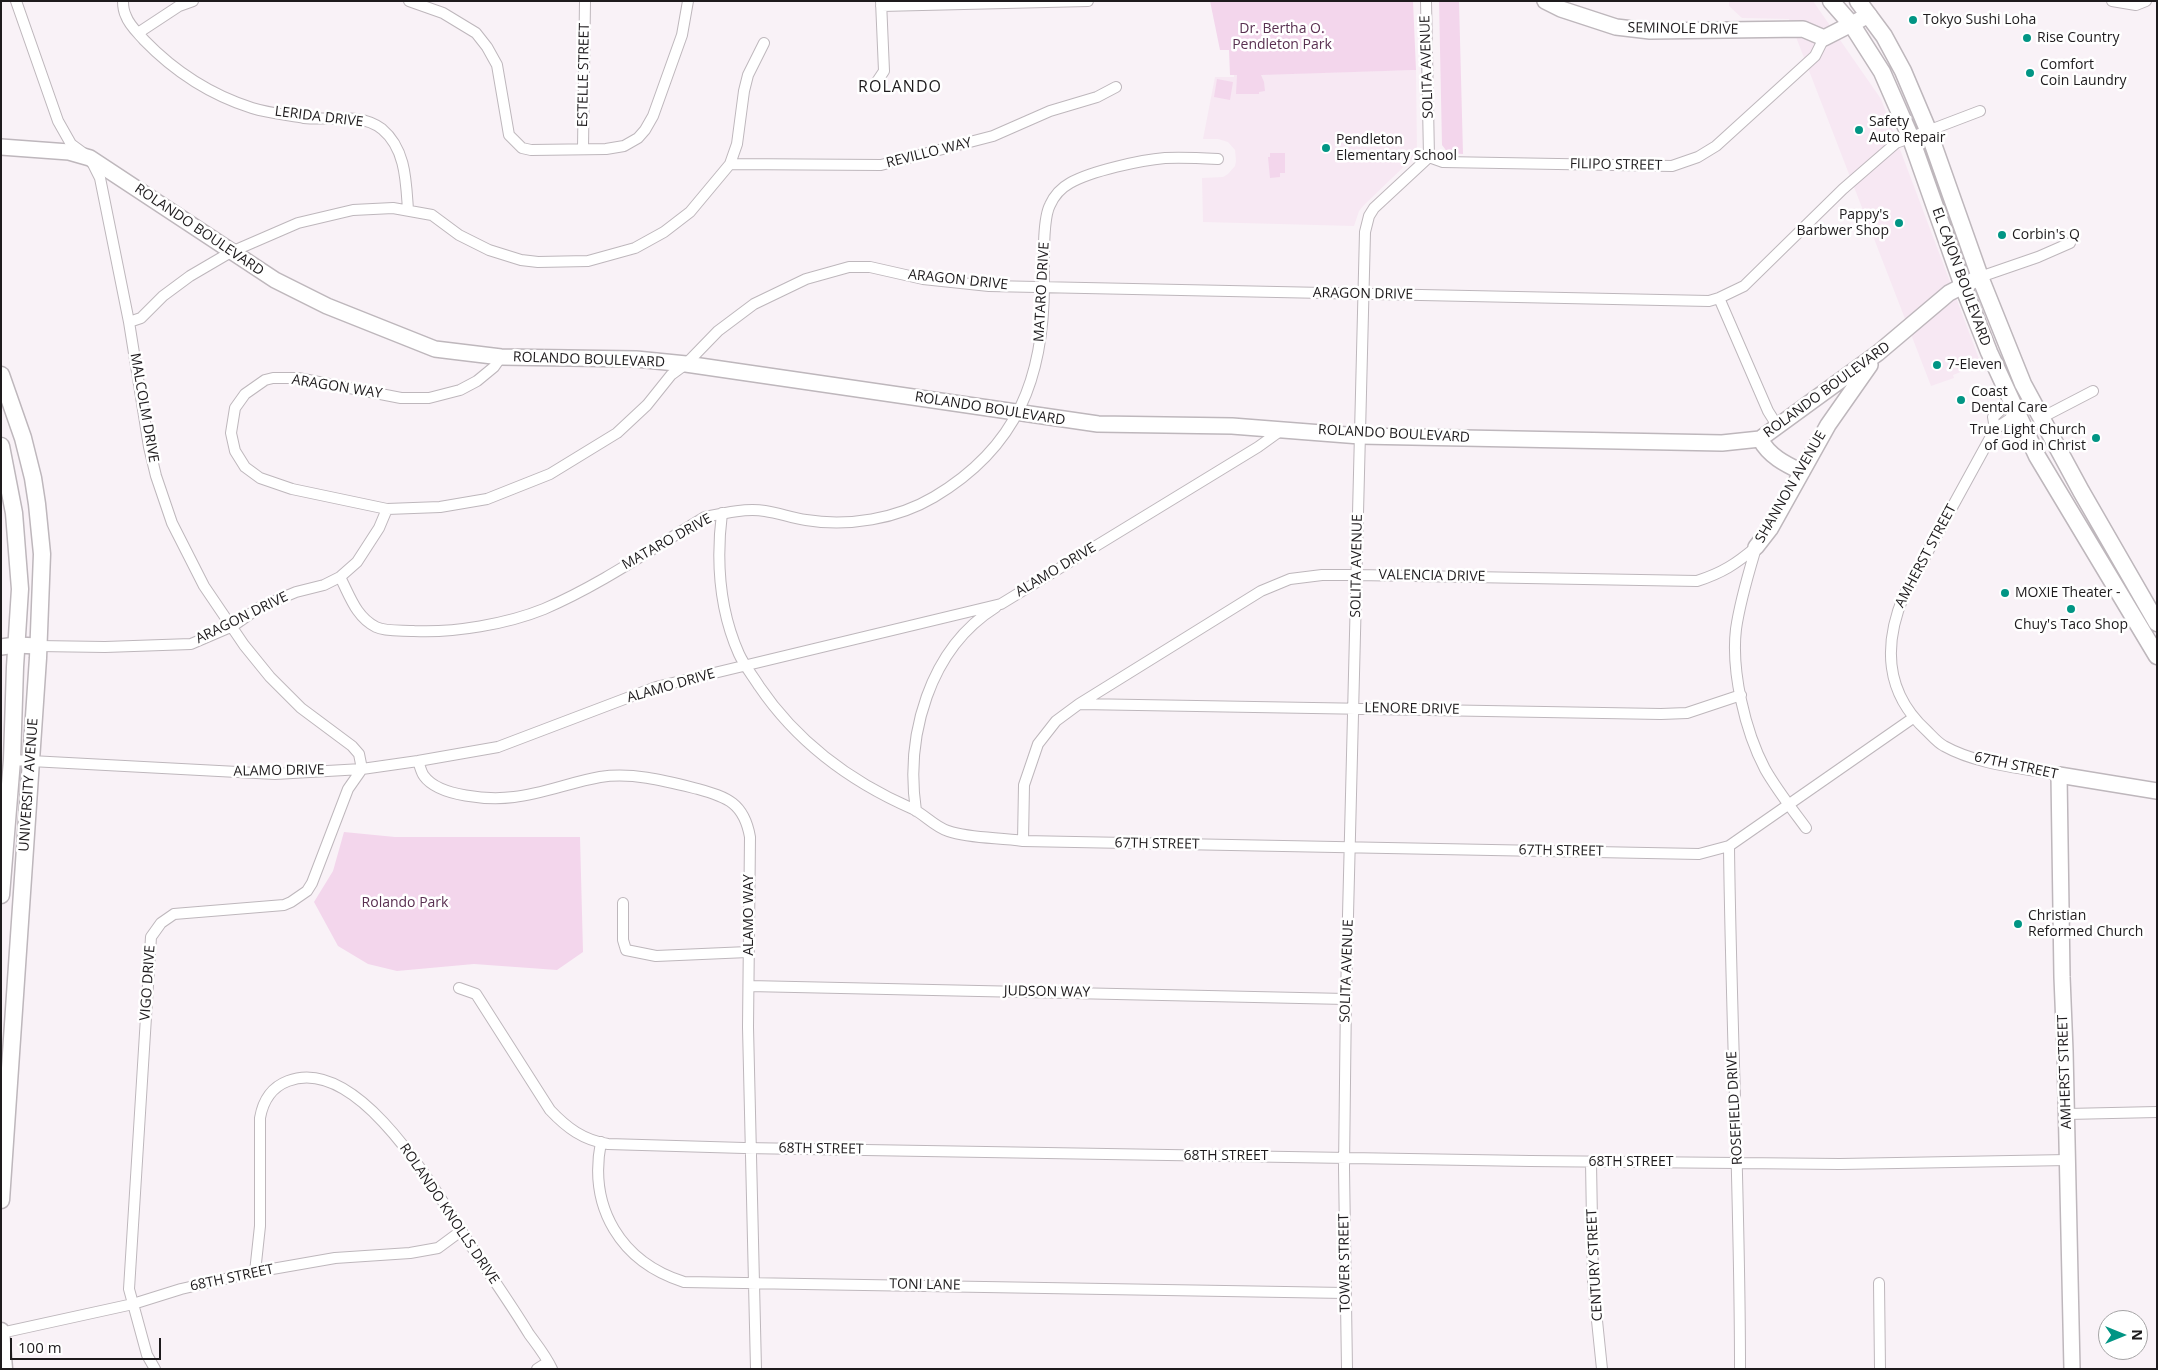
<!DOCTYPE html>
<style>
body{margin:0}
#map{position:relative;width:2158px;height:1370px;overflow:hidden;background:#f9f2f7;font-family:"Open Sans",sans-serif}
canvas{display:block}
.frame{position:absolute;inset:0;border:2px solid #1e1b1d;pointer-events:none}
.north{position:absolute;left:2098px;top:1310px;width:50px;height:50px;box-sizing:border-box;background:#fff;border:1px solid #a5a4a5;border-radius:50%;rotate:90deg;font-size:14px;font-weight:700;line-height:20px;text-align:center;color:#1e1b1d}
.north::after{content:'';display:block;margin:auto;width:18px;height:22px;background:#019584;clip-path:polygon(50% 0,100% 100%,50% 72%,0 100%)}
.scale{position:absolute;left:10px;top:1338px;width:151px;height:22px;box-sizing:border-box;border:2px solid #1e1b1d;border-top:0;padding-left:6px;font-size:15px;line-height:18px;white-space:nowrap;color:#1e1b1d;-webkit-text-stroke:4px #fff;paint-order:stroke}
</style>
<div id="map">
<canvas width="2158" height="1370"></canvas>
<div class="frame"></div>
<div class="north">N</div>
<div class="scale">100 m</div>
</div>
<script>
const ctx = document.querySelector('canvas').getContext('2d');
ctx.lineJoin = 'round';
function paint(path, color) {
  ctx.fillStyle = color;
  ctx.fill(path, 'evenodd');
}
function trace(path, color, width, dash) {
  ctx.strokeStyle = color;
  ctx.lineWidth = width;
  ctx.lineCap = dash ? 'butt' : 'round';
  ctx.setLineDash(dash || []);
  ctx.stroke(path);
}
function label(font, color, halo, rows, align = 'center') {
  ctx.font = font + ' "Open Sans",sans-serif';
  ctx.lineWidth = 5;
  ctx.setLineDash([]);
  ctx.textBaseline = 'middle';
  ctx.strokeStyle = halo;
  ctx.fillStyle = color;
  for (const [text, x, y, turn = 0] of rows) {
    ctx.save();
    ctx.translate(x, y);
    ctx.rotate((+turn || 0) * Math.PI / 180);
    ctx.textAlign = isNaN(turn) ? turn : align;
    if (halo) ctx.strokeText(text, 0, 0);
    ctx.fillText(text, 0, 0);
    ctx.restore();
  }
}
const built = new Path2D(`
 M1729 1H1813L1881 99 1981 364 1953 375 1954 378 1931 386 1789 19 1742 18 1729 6Z
 M1416 70 1417 154 1364 205 1359 211 1354 226 1203 222 1202 178 1223 177 1228 174 1235 166 1236 161 1235 150 1228 142 1218 139H1203L1215 77H1234V75Z`);
const green = new Path2D(`
 M1210 1H1413L1416 70 1261 75 1264 82 1265 91 1259 92V94H1236L1237 75H1230L1229 50H1220Z
 M1439 1H1459L1463 154 1448 153 1442 145Z
 M1217 79 1233 82 1230 100 1214 97Z
 M1270 153H1285V173H1280V177L1270 178 1268 157H1270Z
 M344 832 395 837H580L583 952 557 970 474 964 397 971 368 964 338 946 314 902 333 871Z`);
const street = new Path2D(`
 M16 1 58 121 71 144 90 158 100 178 129 322 149 447 156 476 172 523 204 586 244 645 270 677 301 708 352 746 359 754 362 769 348 789 312 883 307 891 291 902 284 905 174 914 161 923 151 937 129 1289 147 1355 155 1369
 M123 1C123 6 124 12 126 16 129 25 138 33 144 40 174 71 211 95 252 108 268 113 287 115 304 118 330 121 360 112 382 129 406 149 406 182 408 210
 M409 1 443 13 476 33 487 47 497 65 509 135 522 148 531 150 606 149 624 146 638 138 645 130 653 116 682 35 688 1
 M2112 1 2136 5 2146 1
 M881 6 1088 1
 M138 33 179 6 193 1
 M876 83 884 71 881 1
 M583 148 585 1
 M1429 157 1443 162 1672 166 1698 157 1716 146 1815 56 1824 38
 M730 164 881 165 993 136 1050 111 1097 97 1116 87
 M1980 277 2038 257 2070 243
 M1719 298 1768 411 1778 427
 M129 322 141 318 163 296 190 276 231 252 298 223 353 210 393 208 432 215 459 235 489 250 521 260 538 262 588 261 635 248 664 232 690 212 730 164 737 144 744 91 748 75 764 43
 M501 357 494 367 477 381 460 390 429 398H401L298 378H273L265 380 245 394 235 408 231 433 235 451 245 467 260 478 292 489 387 509 440 507 487 499 550 474 617 433 647 405 671 375 686 364 718 331 754 304 806 279 849 267H870L923 279 989 286 1709 301 1719 298 1744 286 1843 189 1896 143 1980 111
 M2014 409 2010 419 1995 429 1904 595C1883 645 1885 693 1927 731 1932 736 1938 743 1944 746 1978 765 2022 768 2059 775
 M2041 418 2093 391
 M1995 429 1993 417 2004 407 2014 409 2032 402
 M722 513C716 561 719 609 739 654 744 665 752 675 759 686 797 742 851 782 913 809 925 815 935 827 948 831 972 839 998 837 1023 841L1699 854 1729 846 1913 718
 M1756 548C1748 575 1740 601 1736 629 1731 671 1745 731 1765 769 1777 790 1792 809 1806 828
 M340 577C350 596 356 617 376 627 386 632 403 630 414 631 454 633 507 624 544 609 600 585 653 548 705 517 724 513 746 508 765 511 779 513 792 518 806 520 848 527 897 519 934 497 1018 447 1044 377 1044 284 1044 265 1042 220 1050 205 1054 196 1061 188 1070 183 1091 171 1141 160 1165 158 1182 157 1200 158 1218 159
 M38 646 105 647 191 644 233 626 260 607 296 592 324 585 340 577 357 562 379 528 387 509
 M1080 704 1661 714 1687 713 1741 695
 M12 760 275 774 362 769 418 761 498 747 656 687 1001 604 1258 447 1283 429
 M418 761C420 766 421 772 424 776 439 797 490 800 514 797 543 794 571 782 600 777 633 772 666 781 698 789 727 797 744 803 750 837L748 1027 756 1369
 M916 811C905 736 929 649 996 607
 M1023 841 1024 785 1038 744 1056 721 1079 704 1261 591 1290 579 1322 575H1357L1697 581C1722 573 1736 564 1756 547
 M1729 846C1731 1021 1740 1194 1740 1369
 M623 903V940L626 950 656 956 748 952
 M749 986 1346 999
 M459 988 476 994 550 1110C567 1128 583 1140 608 1144L744 1148 1530 1161 1840 1164 2068 1160
 M2067 1114 2157 1112
 M601 1142C588 1208 621 1262 684 1282L1345 1293
 M1591 1162 1593 1282 1602 1369
 M255 1272 260 1226V1118C263 1101 272 1087 288 1081 362 1053 442 1203 475 1252 493 1279 512 1306 529 1334 537 1345 546 1356 552 1369
 M1879 1283 1880 1369
 M1 1333 133 1304 181 1289 255 1272 335 1258 410 1253 438 1248 461 1231
 M537 1369 548 1362
 M1347 1369 1344 1168 1346 996 1365 232 1369 216 1374 208 1429 157 1426 1`);
const secondary = new Path2D(`
 M1545 1 1561 9 1616 27 1650 31 1803 29 1824 38 1869 15
 M1 147 69 152 90 158 275 280 327 306 435 349 501 357 636 359 686 364 1098 424 1232 426 1360 436 1722 443 1760 439 1878 353 1949 293 1980 277
 M1760 439C1769 456 1785 464 1802 472
 M1756 547 1770 529 1828 425 1870 365
 M1 647 16 645 38 646
 M2072 1369 2065 1051 2062 977 2059 775 2157 791`);
const primary = new Path2D(`
 M1831 1 1852 25 1882 72 1910 136 1963 286 1989 352 2037 456 2157 656
 M1858 1 1884 36 1903 71 1928 130 1980 277 2023 384 2081 491 2157 623
 M1 375 23 438 33 478 37 504 42 554 38 658 1 1200
 M1 446 14 513 20 589 15 667 12 760 1 895
 M1 1331 4 1369`);
const markers = [
 [1913,20,5,"#019584"],
 [2027,38,5,"#019584"],
 [2030,73,5,"#019584"],
 [1859,130,5,"#019584"],
 [1326,148,5,"#019584"],
 [1899,223,5,"#019584"],
 [2002,235,5,"#019584"],
 [1937,365,5,"#019584"],
 [1961,400,5,"#019584"],
 [2096,438,5,"#019584"],
 [2005,593,5,"#019584"],
 [2071,609,5,"#019584"],
 [2018,924,5,"#019584"]
];
const poiNames = [
 ["Tokyo Sushi Loha",1923,20],
 ["Rise Country",2037,38],
 ["Comfort",2040,65],
 ["Coin Laundry",2040,81],
 ["Safety",1869,122],
 ["Auto Repair",1869,138],
 ["Pendleton",1336,140],
 ["Elementary School",1336,156],
 ["Pappy's",1889,215,"right"],
 ["Barbwer Shop",1889,231,"right"],
 ["Corbin's Q",2012,235],
 ["7-Eleven",1947,365],
 ["Coast",1971,392],
 ["Dental Care",1971,408],
 ["True Light Church",2086,430,"right"],
 ["of God in Christ",2086,446,"right"],
 ["MOXIE Theater -",2015,593],
 ["Chuy's Taco Shop",2071,625,"center"],
 ["Christian",2028,916],
 ["Reformed Church",2028,932]
];
const parkNames = [
 ["Dr. Bertha O.",1282,29],
 ["Pendleton Park",1282,45],
 ["Rolando Park",405,903]
];
const streetNames = [
 ["SEMINOLE DRIVE",1683,29,1],
 ["SOLITA AVENUE",1427,67,-92],
 ["ESTELLE STREET",584,75,-89],
 ["LERIDA DRIVE",319,117,7],
 ["REVILLO WAY",929,153,-14],
 ["FILIPO STREET",1616,165,1],
 ["ROLANDO BOULEVARD",199,230,34],
 ["EL CAJON BOULEVARD",1961,277,70],
 ["ARAGON DRIVE",958,280,6],
 ["MATARO DRIVE",1042,292,-87],
 ["ARAGON DRIVE",1363,294,1],
 ["ROLANDO BOULEVARD",589,360,2],
 ["ARAGON WAY",337,387,9],
 ["ROLANDO BOULEVARD",1827,390,-36],
 ["MALCOLM DRIVE",144,408,80],
 ["ROLANDO BOULEVARD",990,409,9],
 ["ROLANDO BOULEVARD",1394,434,3],
 ["SHANNON AVENUE",1791,487,-60],
 ["MATARO DRIVE",667,542,-29],
 ["AMHERST STREET",1926,556,-62],
 ["SOLITA AVENUE",1357,566,-89],
 ["ALAMO DRIVE",1056,570,-31],
 ["VALENCIA DRIVE",1432,576,1],
 ["ARAGON DRIVE",242,618,-26],
 ["ALAMO DRIVE",671,686,-16],
 ["LENORE DRIVE",1412,709,1],
 ["67TH STREET",2016,766,12],
 ["ALAMO DRIVE",279,771,-1],
 ["UNIVERSITY AVENUE",29,785,-86],
 ["67TH STREET",1157,844,1],
 ["67TH STREET",1561,851,1],
 ["ALAMO WAY",749,915,-90],
 ["SOLITA AVENUE",1347,971,-88],
 ["VIGO DRIVE",148,983,-86],
 ["JUDSON WAY",1047,992,1],
 ["AMHERST STREET",2065,1072,-92],
 ["ROSEFIELD DRIVE",1735,1108,-93],
 ["68TH STREET",821,1149,1],
 ["68TH STREET",1226,1156],
 ["68TH STREET",1631,1162],
 ["ROLANDO KNOLLS DRIVE",449,1214,56],
 ["TOWER STREET",1345,1263,-91],
 ["CENTURY STREET",1595,1265,-93],
 ["68TH STREET",232,1278,-12],
 ["TONI LANE",925,1285,1]
];
const quarterNames = [
 ["ROLANDO",900,87]
];
paint(built, '#f7e8f3');
paint(green, '#f3d6ec');
trace(street, '#beb7bc', 12);
trace(secondary, '#beb7bc', 18);
trace(primary, '#beb7bc', 19);
trace(street, '#fff', 10);
trace(secondary, '#fff', 15);
trace(primary, '#fff', 16);
for (const [x, y, r, color] of markers) {
  const dot = new Path2D();
  dot.arc(x, y, r, 0, 2 * Math.PI);
  ctx.fillStyle = color;
  ctx.fill(dot);
  trace(dot, '#fff', 2);
}
label('14px', '#1e1b1d', '#fff', poiNames, 'left');
label('14px', '#593051', '#fff', parkNames);
label('14px', '#1e1b1d', '#fff', streetNames);
ctx.letterSpacing = '1px';
label('16px', '#1e1b1d', '#fff', quarterNames);
ctx.letterSpacing = '0px';
</script>
